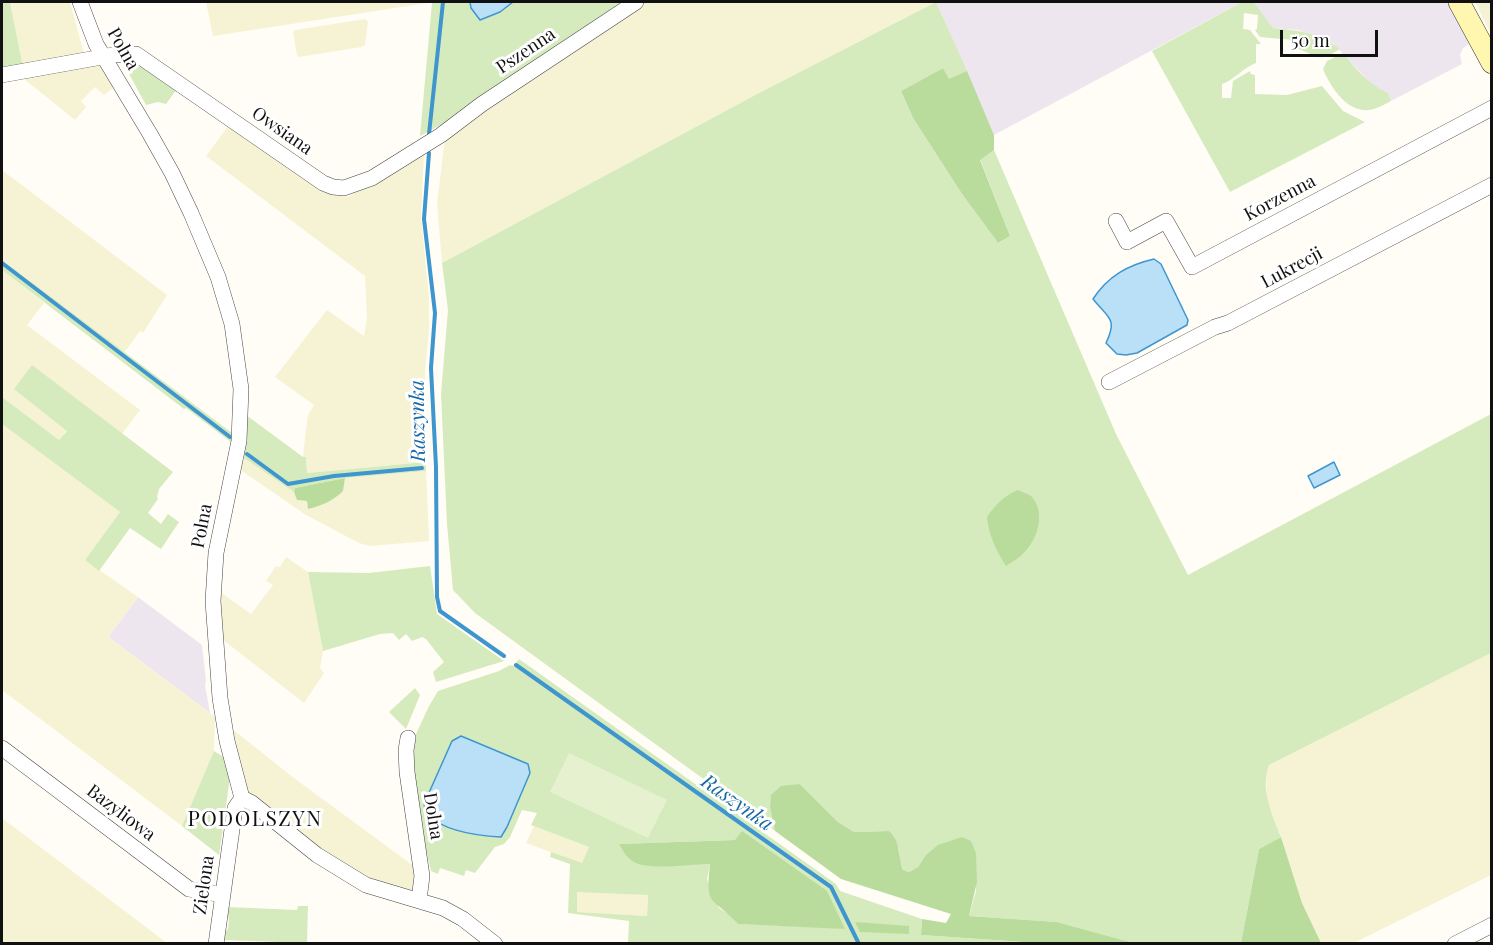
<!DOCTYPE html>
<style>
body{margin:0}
#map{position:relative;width:1493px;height:945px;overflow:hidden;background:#fffdf5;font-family:"Playfair Display",serif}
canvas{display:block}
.frame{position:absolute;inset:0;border:3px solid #111;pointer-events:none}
.scale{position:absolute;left:1280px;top:30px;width:98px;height:27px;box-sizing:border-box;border:3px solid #111;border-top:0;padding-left:8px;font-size:18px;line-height:21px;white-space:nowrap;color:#111;-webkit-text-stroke:4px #fff;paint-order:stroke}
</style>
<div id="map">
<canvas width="1493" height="945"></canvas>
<div class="frame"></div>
<div class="scale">50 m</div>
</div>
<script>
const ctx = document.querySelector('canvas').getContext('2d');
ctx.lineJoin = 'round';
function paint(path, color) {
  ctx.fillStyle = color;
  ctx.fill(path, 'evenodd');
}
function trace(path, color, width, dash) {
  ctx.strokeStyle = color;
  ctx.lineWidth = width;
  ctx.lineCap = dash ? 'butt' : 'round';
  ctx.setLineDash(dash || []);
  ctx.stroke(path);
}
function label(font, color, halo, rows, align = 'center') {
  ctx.font = font + ' "Playfair Display",serif';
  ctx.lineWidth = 6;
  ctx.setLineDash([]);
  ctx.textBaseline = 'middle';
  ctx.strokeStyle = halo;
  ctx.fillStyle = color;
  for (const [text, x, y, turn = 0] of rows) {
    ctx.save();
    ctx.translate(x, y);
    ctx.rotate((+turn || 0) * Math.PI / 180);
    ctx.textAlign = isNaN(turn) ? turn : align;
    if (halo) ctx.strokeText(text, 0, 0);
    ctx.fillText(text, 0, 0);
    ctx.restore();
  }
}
const industrial = new Path2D(`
 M936 2H1242L994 135Z
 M1254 2H1447L1469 44 1463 48 1460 55 1462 64 1391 101 1388 93 1374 87 1333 43 1298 30 1273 28Z
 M138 597 202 645 206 681 205 685 210 713 108 637Z`);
const farmland = new Path2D(`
 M10 2H70L84 54 23 67Z
 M206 2H434L213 36Z
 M645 2H936L759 93 442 263 437 204 445 138Z
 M1475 2H1491V34Z
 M365 19 368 22 365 45 362 47 299 57 297 55 293 32 295 30Z
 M101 65 114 87 104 95 95 87 81 101 86 107 75 120 24 79 25 76Z
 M229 125 324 192 348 197 424 152 421 217 429 297V328L425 372 426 462 307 473 306 457H303L305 438 308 415 314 405 275 377 327 310 364 336 367 318 365 276 206 156Z
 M2 170 167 295 143 333 140 331 124 353 2 260Z
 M2 270 44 303 27 325 140 410 122 434 32 366 67 430 59 440 2 397Z
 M2 424 120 512 85 560 138 597 108 637 215 717 214 751 182 826 2 690Z
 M241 456 294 492 297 500 307 501 308 508 343 491 345 478 426 471 429 541 370 546 359 543 306 515 239 469Z
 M286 557 308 572 323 651 320 668 324 673 304 703 222 639 220 592 251 614 273 585 266 581 276 566 280 567Z
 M1491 653V875L1354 943H1321L1302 903 1281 837 1267 801 1266 773 1269 765Z
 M231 730 236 732 294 778 415 867 413 891 371 880 296 833 247 792Z
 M2 818 167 943H2Z
 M534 826 589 847 582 864 526 843Z
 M577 891 648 895 647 916 576 912Z`);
const green = new Path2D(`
 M2 2H10L23 67 6 70 2 66Z
 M434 2H622L448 121 420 136 432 3Z
 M936 2 967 71 949 80 943 68 901 91 913 118 962 194 998 243 1010 236 980 159 994 150 1116 434 1188 575 1491 414V653L1269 765C1260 790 1272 814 1281 837L1259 849 1241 943H1134L1057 922 969 916 976 891V853L925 856 918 867 909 872 903 870 900 860 899 849 889 831 854 832 838 822 800 784 770 808 775 831 475 613 453 590 447 524 441 394 448 310 442 263 759 93Z
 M1242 2H1254L1273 28C1296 30 1321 33 1340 49 1319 62 1320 58 1299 49L1294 40 1260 37 1255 30 1257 29 1258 15 1244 13 1243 29 1250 30 1261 44H1256V63C1244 67 1233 81 1222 84V98H1231L1233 81 1250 71 1251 74 1255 75V94L1287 95 1322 86 1343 111 1365 122 1230 192 1152 51Z
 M1343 53C1357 70 1368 84 1388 93L1391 101C1385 104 1377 109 1369 110 1347 113 1330 86 1323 69L1327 61Z
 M136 59 177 89 166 104 158 102 146 105 122 61Z
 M2 260 232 433V443L186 408 184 409 2 270Z
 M32 365 173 472 159 489 157 497 158 499 148 513 161 524 168 514 179 522 161 549 130 528 99 571 85 560 120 512 2 424V397L59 440 67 431 14 389Z
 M246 415 303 457H306L307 473 426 462V471L345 478 295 488 294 492 241 456Z
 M430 566 437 614 504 661 436 682 433 672 444 662 426 639 422 637 412 641 406 634 399 640 393 633 380 634 323 651 308 572 369 573Z
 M519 659 836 884 840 891 922 919 921 935 1038 943H628L629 921 568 913 570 864 550 857 551 852 582 863 589 847 531 825 537 813 522 810 510 837 504 844 495 847 475 873 466 870 464 876 440 868 438 874 431 871 421 829 410 747 429 706 438 691 499 671 510 665 513 666ZM735 840 844 928 738 924 729 914 719 908 707 879 710 864 619 844ZM577 892 648 895 647 916 577 912Z
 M415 688 420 695 406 729 389 712Z
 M214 751 225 758 230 777 219 855 182 826Z
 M298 906H308L307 943 223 940 224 933 228 929 229 919 227 914 228 907 297 910Z`);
const forest = new Path2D(`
 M943 68 949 79 967 71 994 135V150L980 160 1010 236 998 243 962 194 913 118 901 91Z
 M345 478 343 491C333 501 321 506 308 509L307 501 297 500 294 492 295 488Z
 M1018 490C1022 492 1028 494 1031 496 1045 510 1039 535 1028 548 1022 556 1014 561 1006 566 996 550 989 536 987 517 996 504 1004 496 1018 490Z
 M800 784 838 822 854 832 889 831C901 842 898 856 903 870L909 872 918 867 925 856 938 845 962 837 971 841 976 853 977 882 969 916 1057 922 1134 943H1038L921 935 922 919 946 923 951 914 841 879 775 831 770 808 771 795 781 786Z
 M742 831 827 891 845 929 738 924C712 895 705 909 710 864 690 864 650 871 634 862 627 858 623 851 619 844L735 840Z
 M1281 837 1302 903 1321 943H1241L1259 849Z
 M855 922 909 926V934L860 932Z`);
const pitch = new Path2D(`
 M569 753 667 800 648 838 550 792Z`);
const water = new Path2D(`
 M470 2H513L500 12 480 20 471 8Z
 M1154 259 1161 264 1188 320 1187 325 1137 353 1126 355 1117 354 1106 343C1118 318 1108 318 1093 299 1108 276 1128 265 1154 259Z
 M1334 462 1340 475 1314 488 1308 476Z
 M461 736 528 764 530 773 507 827 501 837C479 836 427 830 424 804L452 741Z`);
const stream = new Path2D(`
 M429 134 443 2
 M429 153 424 219 435 313 431 368 436 467 437 597 440 611 504 656
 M2 263 230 437
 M247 454 288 484 334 476 422 468
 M516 665 831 887 859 944`);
const street = new Path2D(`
 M80 2 96 44 150 134 172 173 191 213 218 277 232 324 241 389 239 441 216 553 213 601 220 698 227 741 242 798
 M2 75 113 55 136 54 323 183 333 187 344 188 372 178 441 135 482 104 636 2
 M1116 221 1127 242 1166 221 1192 267 1492 108
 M1109 382 1215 327 1228 323 1492 185
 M408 738 406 750 407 772 422 876 419 900
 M2 748 189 889 222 895
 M242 798 252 803 317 855 366 885 443 908 463 919 495 944
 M216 944 235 808 242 798
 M1455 944 1492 925`);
const secondary = new Path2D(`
 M1459 2 1492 63`);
const streetNames = [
 ["Polna",123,49,60],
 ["Pszenna",526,51,-34],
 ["Owsiana",282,131,35],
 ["Korzenna",1280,198,-28],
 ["Lukrecji",1292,268,-28],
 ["Polna",202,526,-79],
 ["Bazyliowa",121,813,37],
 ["Dolna",433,816,81],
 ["Zielona",204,885,-82]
];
const waterNames = [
 ["Raszynka",418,421,-91],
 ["Raszynka",737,803,35]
];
const quarterNames = [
 ["PODOLSZYN",255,819]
];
paint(industrial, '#eee6ef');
paint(farmland, '#f6f3d4');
paint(green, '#d5ebbd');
paint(forest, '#b9dc9c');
paint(pitch, '#e6f2cf');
paint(water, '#b9e0f7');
trace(water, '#3f96cf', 1.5);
trace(stream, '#3f96cf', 4);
trace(street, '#444', 16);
trace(secondary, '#333', 22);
trace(street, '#fff', 15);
trace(secondary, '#fff6b0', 21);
label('18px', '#111', '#fff', streetNames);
label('italic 20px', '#1768a6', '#fff', waterNames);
ctx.letterSpacing = '1.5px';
label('21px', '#111', '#fff', quarterNames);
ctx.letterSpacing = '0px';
</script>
